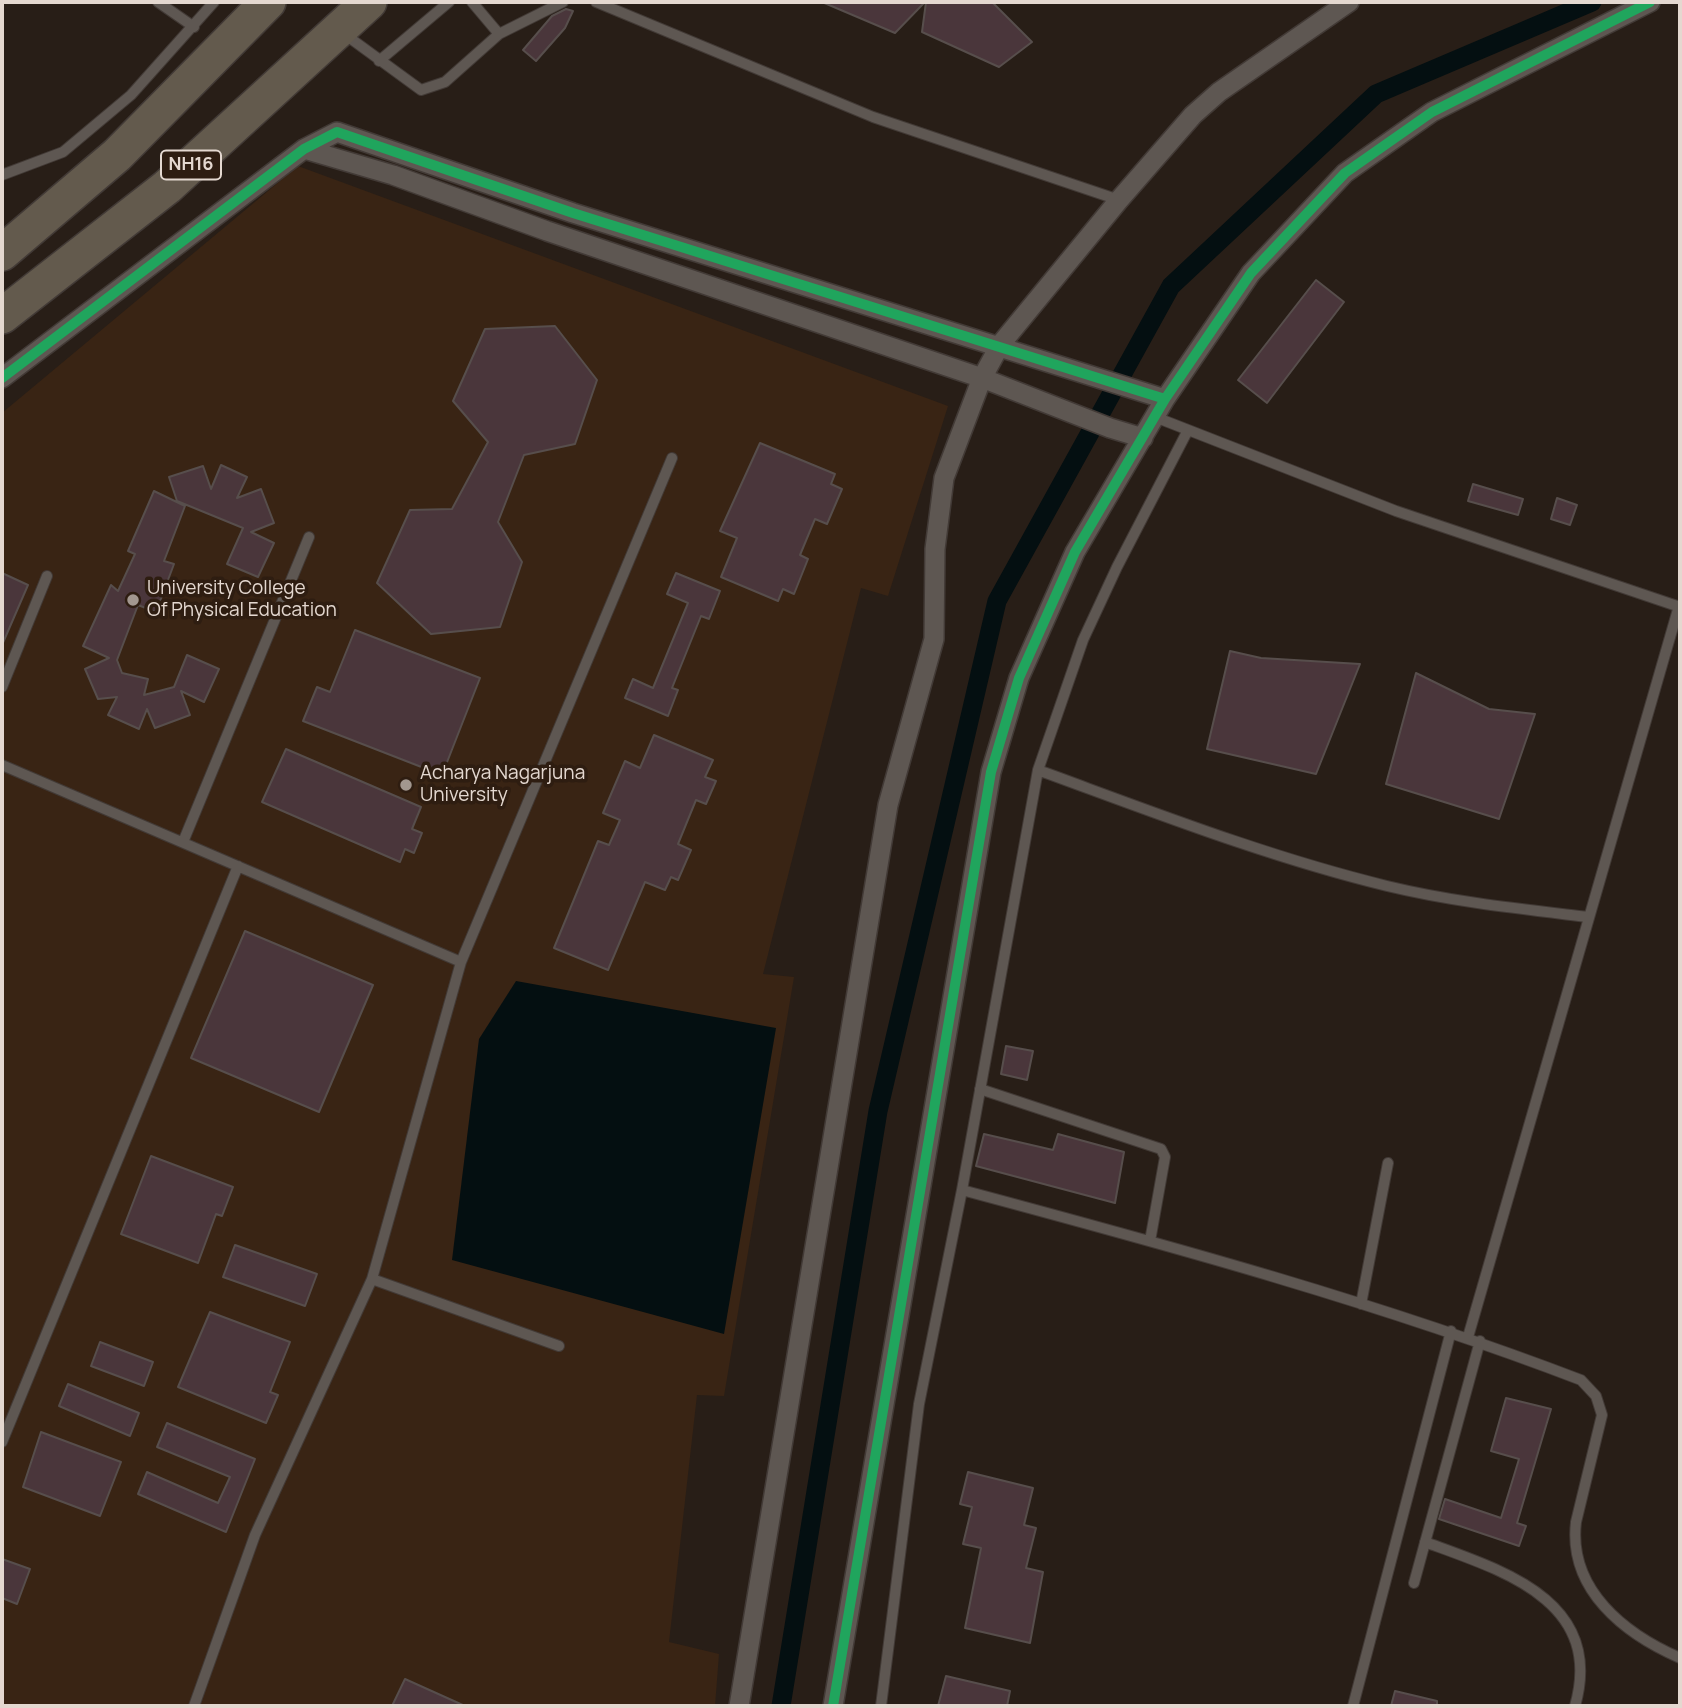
<!DOCTYPE html>
<style>
body{margin:0}
#map{position:relative;width:1682px;height:1708px;overflow:hidden;background:#281e17;font-family:Manrope,sans-serif}
canvas{display:block}
.frame{position:absolute;inset:0;border:4px solid #e4d8d0;pointer-events:none}
</style>
<div id="map">
<canvas width="1682" height="1708"></canvas>
<div class="frame"></div>
</div>
<script>
const ctx = document.querySelector('canvas').getContext('2d');
ctx.lineJoin = 'round';
function paint(path, color) {
  ctx.fillStyle = color;
  ctx.fill(path, 'evenodd');
}
function trace(path, color, width, dash) {
  ctx.strokeStyle = color;
  ctx.lineWidth = width;
  ctx.lineCap = dash ? 'butt' : 'round';
  ctx.setLineDash(dash || []);
  ctx.stroke(path);
}
function label(font, color, halo, rows, align = 'center') {
  ctx.font = font + ' Manrope,sans-serif';
  ctx.lineWidth = 7;
  ctx.setLineDash([]);
  ctx.textBaseline = 'middle';
  ctx.strokeStyle = halo;
  ctx.fillStyle = color;
  for (const [text, x, y, turn = 0] of rows) {
    ctx.save();
    ctx.translate(x, y);
    ctx.rotate((+turn || 0) * Math.PI / 180);
    ctx.textAlign = isNaN(turn) ? turn : align;
    if (halo) ctx.strokeText(text, 0, 0);
    ctx.fillText(text, 0, 0);
    ctx.restore();
  }
}
const built = new Path2D(`
 M298 166 948 406 888 596 861 588 763 974 794 977 724 1396 697 1395 669 1642 719 1654 715 1706H2V413Z`);
const water = new Path2D(`
 M516 981 776 1028 724 1334 452 1260 479 1039Z`);
const canal = new Path2D(`
 M781 1706 878 1111 997 601 1171 286 1376 94 1592 2`);
const building = new Path2D(`
 M822 2H925L895 33Z
 M926 2H992L1032 42 999 67 922 32Z
 M566 9 573 11 565 28 536 61 523 50 552 16Z
 M1316 280 1344 302 1267 403 1238 380Z
 M555 326 597 380 575 444 524 455 498 522 522 562 500 627 431 634 377 583 410 510 452 509 488 442 453 401 485 329Z
 M760 443 835 474 831 484 842 489 827 524 815 519 800 555 808 559 794 594 783 589 778 601 721 577 737 538 720 531Z
 M221 465 247 477 237 498 261 489 274 523 251 532 274 543 258 577 227 564 243 528 177 501 169 477 203 466 211 489Z
 M1473 484 1523 499 1518 515 1468 501Z
 M154 491 185 506 164 561 174 564 156 612 138 605 117 660 122 673 148 679 144 695 174 687 187 655 219 669 204 702 181 691 190 715 155 728 147 709 139 729 108 715 117 697 98 699 85 669 109 658 83 646 111 585 118 591 135 554 128 551Z
 M1557 498 1577 505 1570 525 1551 519Z
 M2 573 28 585 2 645Z
 M676 573 720 591 709 619 701 616 672 688 678 690 668 716 625 698 633 679 653 688 688 603 667 594Z
 M355 630 480 678 442 775 303 721 317 687 330 692Z
 M1230 651 1261 658 1360 664 1316 774 1207 749Z
 M1416 673 1489 709 1535 714 1499 819 1386 784Z
 M654 735 713 760 705 777 716 781 706 804 696 800 678 844 691 850 678 880 671 877 665 890 645 882 608 970 554 948 598 841 609 845 620 820 603 813 625 761 640 768Z
 M286 749 421 807 412 829 422 833 414 853 405 849 400 862 262 802Z
 M245 931 373 985 319 1112 191 1058Z
 M1006 1046 1033 1051 1027 1080 1001 1074Z
 M984 1134 1053 1150 1058 1134 1124 1152 1115 1203 976 1166Z
 M151 1156 233 1187 222 1216 216 1214 198 1263 121 1234Z
 M235 1245 317 1274 305 1306 223 1277Z
 M210 1312 290 1342 270 1392 278 1395 266 1423 178 1387Z
 M100 1342 153 1362 144 1386 91 1366Z
 M68 1384 139 1413 130 1436 59 1406Z
 M1506 1398 1551 1409 1517 1523 1526 1526 1519 1546 1439 1519 1445 1499 1501 1518 1519 1459 1491 1451Z
 M167 1423 255 1459 226 1532 138 1494 147 1472 218 1503 230 1477 157 1447Z
 M41 1432 121 1462 100 1516 23 1487Z
 M968 1472 1033 1488 1024 1525 1036 1528 1026 1568 1043 1572 1030 1643 965 1628 981 1548 963 1544 972 1507 960 1504Z
 M2 1559 30 1569 17 1604 2 1598Z
 M946 1676 1010 1691 1007 1706H938Z
 M405 1679 465 1706H392Z
 M1395 1691 1437 1701V1706H1391Z`);
const lane = new Path2D(`
 M158 2 194 27
 M472 2 499 34
 M596 2 873 117 1119 200
 M343 33 421 90 445 82 499 34 563 2
 M379 61 449 2
 M2 175 63 152 131 95 214 2
 M1155 417 1396 511 1680 607
 M2 687 47 576
 M2 765 461 962
 M1038 770C1153 812 1268 857 1387 886 1453 902 1521 909 1588 917
 M183 842 309 537
 M980 1089 1161 1149 1165 1157 1150 1241
 M962 1190C1171 1246 1380 1303 1581 1380L1596 1396 1602 1415 1576 1522C1568 1590 1625 1634 1680 1658
 M372 1279 559 1346
 M1361 1304 1388 1163
 M1468 1337 1679 606
 M2 1442 238 866
 M1425 1542C1501 1570 1605 1600 1575 1706
 M1414 1583 1480 1341
 M194 1706 255 1535 372 1279 461 962 672 458
 M881 1706 919 1404 962 1190 1038 770 1083 640 1117 567 1188 430
 M1353 1706 1451 1331`);
const street = new Path2D(`
 M304 149 393 175 547 231 982 378 1110 428 1143 438
 M2 378 304 149 337 132 573 213 1165 399
 M739 1706 888 805 934 639 935 549 944 478 982 378 1000 345 1119 200 1193 115 1219 92 1349 2
 M833 1706 991 772 1019 678 1075 552 1165 399 1251 273 1345 173 1432 112 1650 2`);
const highway = new Path2D(`
 M2 253 117 155 268 2
 M2 316 167 187 369 2`);
const cycleway = new Path2D(`
 M2 378 304 149 337 132 573 213 1165 399
 M833 1706 991 772 1019 678 1075 552 1165 399 1251 273 1345 173 1432 112 1650 2`);
const markers = [
 [133,600,7,"#a2978f"],
 [406,785,7,"#a2978f"]
];
const shields = [
 [191,165,60]
];
const shieldNames = [
 ["NH16",191,165]
];
const poiNames = [
 ["University College",147,589],
 ["Of Physical Education",147,611],
 ["Acharya Nagarjuna",420,774],
 ["University",420,796]
];
paint(built, '#392414');
paint(water, '#040f11');
trace(canal, '#040f11', 19);
paint(building, '#4a363b');
trace(building, '#574e4c', 2);
trace(lane, '#423a36', 12);
trace(street, '#423a36', 22);
trace(highway, '#423a36', 38);
trace(lane, '#5e5752', 10);
trace(street, '#5e5752', 19);
trace(highway, '#635a4d', 35);
trace(cycleway, '#20a55d', 10);
for (const [x, y, r, color] of markers) {
  const dot = new Path2D();
  dot.arc(x, y, r, 0, 2 * Math.PI);
  ctx.fillStyle = color;
  ctx.fill(dot);
  trace(dot, '#2e1d11', 2.5);
}
for (const [x, y, w] of shields) {
  const box = new Path2D();
  box.roundRect(x - w / 2, y - 14.5, w, 29, 5);
  ctx.fillStyle = '#2e1d11';
  ctx.fill(box);
  trace(box, '#e4d8d0', 2);
}
label('bold 18px', '#e4d8d0', null, shieldNames);
label('19px', '#e4d8d0', '#2e1d11', poiNames, 'left');
</script>
